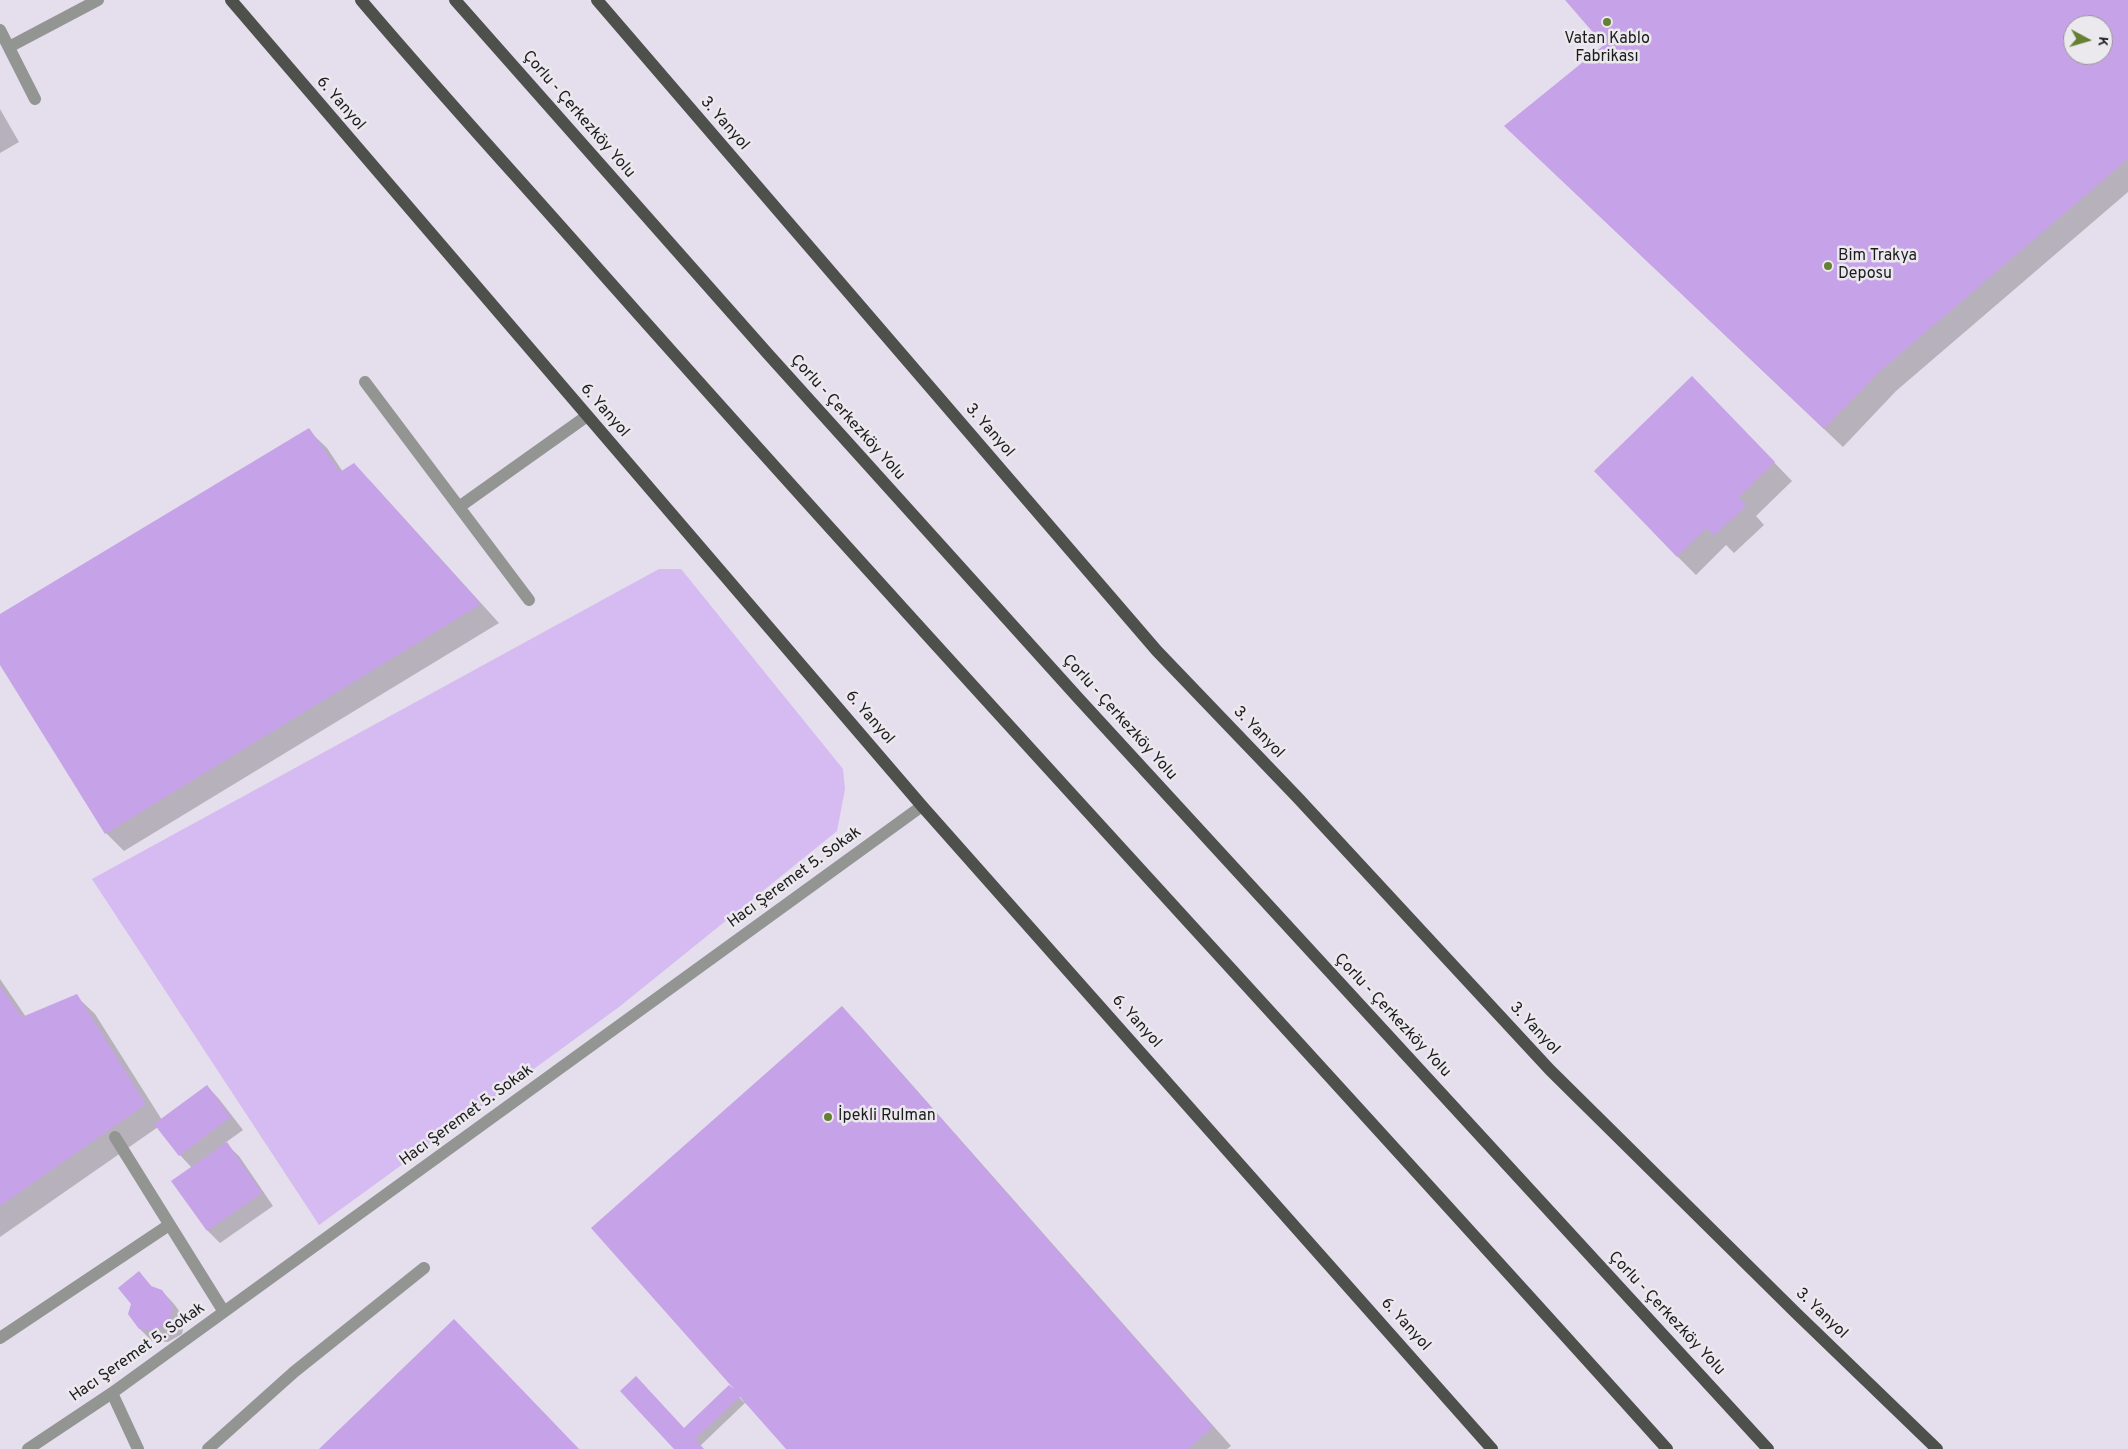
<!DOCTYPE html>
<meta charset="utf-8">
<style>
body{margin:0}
#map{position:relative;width:2128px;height:1449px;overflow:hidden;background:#ebe8ee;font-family:Overpass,sans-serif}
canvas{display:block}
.north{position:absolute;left:2063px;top:15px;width:50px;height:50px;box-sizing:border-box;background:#ebe8ee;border:1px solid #98969a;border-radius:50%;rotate:96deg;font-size:14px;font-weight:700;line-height:20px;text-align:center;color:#1c1b1d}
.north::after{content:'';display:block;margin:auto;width:18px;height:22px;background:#657f33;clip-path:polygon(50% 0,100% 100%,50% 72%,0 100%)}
</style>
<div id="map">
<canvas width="2128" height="1449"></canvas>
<div class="north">K</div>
</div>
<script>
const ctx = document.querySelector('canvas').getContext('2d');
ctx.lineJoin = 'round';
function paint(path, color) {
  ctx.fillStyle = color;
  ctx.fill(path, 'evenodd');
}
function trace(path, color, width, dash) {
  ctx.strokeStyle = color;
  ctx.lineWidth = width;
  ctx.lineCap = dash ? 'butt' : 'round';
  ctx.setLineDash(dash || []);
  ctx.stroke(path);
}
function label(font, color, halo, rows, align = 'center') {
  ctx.font = font + ' Overpass,sans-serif';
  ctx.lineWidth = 5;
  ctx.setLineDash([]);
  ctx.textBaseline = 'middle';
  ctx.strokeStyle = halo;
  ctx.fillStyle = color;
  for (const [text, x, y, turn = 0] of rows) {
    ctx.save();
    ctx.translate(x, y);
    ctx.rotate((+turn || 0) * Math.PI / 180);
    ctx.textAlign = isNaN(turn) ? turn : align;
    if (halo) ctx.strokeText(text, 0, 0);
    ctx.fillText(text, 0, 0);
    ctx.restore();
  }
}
const built = new Path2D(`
 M0 0H2128V1449H0ZM2073 25H2103V55H2073Z`);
const green = new Path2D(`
 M659 569H681L843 769 845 789 837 831 619 1007 319 1225 92 879Z`);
const shadow = new Path2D(`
 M1567 0H2128V192L1896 391 1843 447 1524 144 1605 45ZM2073 25H2103V55H2073Z
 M0 109 19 142 0 153Z
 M1710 396 1792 481 1756 516 1764 525 1734 553 1726 545 1696 575 1677 556Z
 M308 430 327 448 343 472 354 465 372 483 499 623 124 851 106 833 0 663V616Z
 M0 979 26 1017 76 996 95 1014 162 1120 207 1086 219 1099 243 1130 225 1143 239 1156 273 1206 220 1243 208 1231 192 1168 180 1155 158 1127 0 1237Z
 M841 1007 860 1026 1231 1446 1227 1449H788L746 1402 700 1446 703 1449H675L684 1429 729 1387 744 1402 746 1401Z
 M139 1273 154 1289 162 1291 174 1304 185 1319 182 1334 168 1342 152 1341 140 1329Z`);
const building = new Path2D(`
 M1565 0H2128V159L1878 373 1824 429 1504 126 1604 45ZM2073 25H2103V55H2073Z
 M1692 376 1775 462 1739 497 1746 506 1714 536 1707 528 1677 557 1594 471Z
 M309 428 340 472 354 463 481 604 105 834 0 665V614Z
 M0 986 22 1017 77 994 146 1104 0 1206Z
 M842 1006 1213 1427 1188 1449H786L740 1397 695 1439 704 1449H674L620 1391 636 1376 684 1428 729 1385 734 1389 591 1228Z
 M207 1085 231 1117 179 1156 154 1124Z
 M227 1142 262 1193 207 1231 171 1181Z
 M139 1271 151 1286 162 1290 173 1306 170 1321 155 1330 139 1329 128 1314 131 1304 118 1288Z
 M454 1319 579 1449H319Z`);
const minor = new Path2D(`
 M0 30 35 99
 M9 47 98 0
 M365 382 529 600
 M459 507 587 416
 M115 1137 224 1312
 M0 1338 169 1225
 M112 1393 138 1449
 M28 1449 112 1393 922 806
 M208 1449 294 1372 424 1268`);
const major = new Path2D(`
 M231 0 922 806 1492 1449
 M361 0C439 92 521 181 601 272 952 668 1313 1055 1667 1449
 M455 0 768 354 1080 700 1768 1449
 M597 0 1157 651 1298 798 1550 1070 1796 1313 1937 1449`);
const markers = [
 [1607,22,5,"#657f33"],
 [1828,266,5,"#657f33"],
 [828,1117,5,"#657f33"]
];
const poiNames = [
 ["Vatan Kablo",1607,40,"center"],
 ["Fabrikası",1607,58,"center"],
 ["Bim Trakya",1838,257],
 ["Deposu",1838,275],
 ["İpekli Rulman",838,1117]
];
const streetNames = [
 ["6. Yanyol",340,104,49],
 ["Çorlu - Çerkezköy Yolu",578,115,49],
 ["3. Yanyol",724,124,49],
 ["6. Yanyol",604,411,49],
 ["Çorlu - Çerkezköy Yolu",847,418,48],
 ["3. Yanyol",989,431,49],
 ["6. Yanyol",869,718,49],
 ["Çorlu - Çerkezköy Yolu",1119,718,48],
 ["3. Yanyol",1258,733,46],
 ["Hacı Şeremet 5. Sokak",795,878,-36],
 ["Çorlu - Çerkezköy Yolu",1392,1016,47],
 ["6. Yanyol",1136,1022,48],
 ["3. Yanyol",1534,1029,47],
 ["Hacı Şeremet 5. Sokak",467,1116,-36],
 ["Çorlu - Çerkezköy Yolu",1666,1314,47],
 ["3. Yanyol",1821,1314,44],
 ["6. Yanyol",1405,1325,48],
 ["Hacı Şeremet 5. Sokak",138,1353,-35]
];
paint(built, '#e5deec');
paint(green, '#d6baf2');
paint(shadow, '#0003');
paint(building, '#c6a2e8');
trace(minor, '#939592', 12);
trace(major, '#4e504c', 12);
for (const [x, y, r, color] of markers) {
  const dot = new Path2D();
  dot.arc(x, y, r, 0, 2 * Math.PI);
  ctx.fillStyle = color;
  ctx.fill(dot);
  trace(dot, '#ebe8ee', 2);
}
label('16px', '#1c1b1d', '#ebe8ee', poiNames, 'left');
label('16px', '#1c1b1d', '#ebe8ee', streetNames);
</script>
